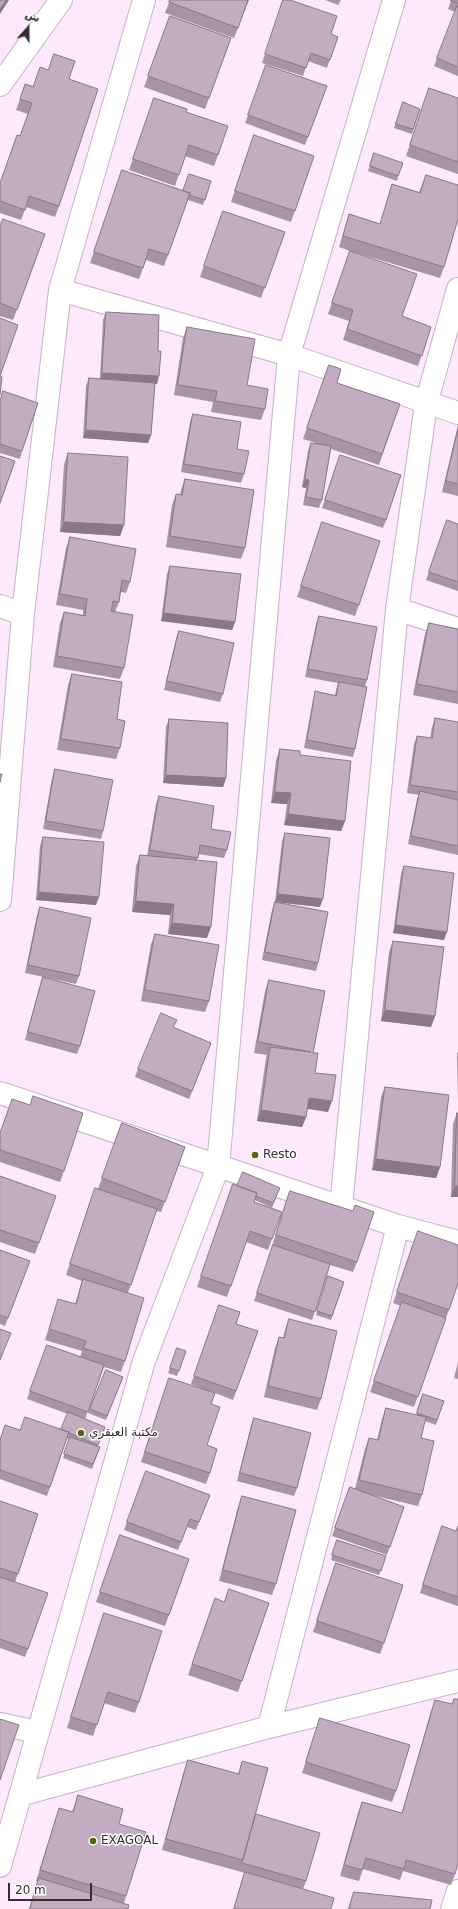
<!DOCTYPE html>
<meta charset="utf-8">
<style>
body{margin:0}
#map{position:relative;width:458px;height:1909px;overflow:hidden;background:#fee9fc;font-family:"DejaVu Sans",Cairo,sans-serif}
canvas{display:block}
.north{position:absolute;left:8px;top:8px;width:40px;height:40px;-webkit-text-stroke:3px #fefefe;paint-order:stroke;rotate:21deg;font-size:11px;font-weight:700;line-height:16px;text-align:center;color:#352d34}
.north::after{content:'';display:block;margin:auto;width:14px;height:18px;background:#352d34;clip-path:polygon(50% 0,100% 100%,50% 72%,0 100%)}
.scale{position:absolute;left:8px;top:1883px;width:84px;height:18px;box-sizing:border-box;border:2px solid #352d34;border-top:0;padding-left:5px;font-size:12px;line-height:14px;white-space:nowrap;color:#352d34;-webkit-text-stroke:3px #fefefe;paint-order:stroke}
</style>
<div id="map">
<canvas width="458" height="1909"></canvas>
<div class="north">ش</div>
<div class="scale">20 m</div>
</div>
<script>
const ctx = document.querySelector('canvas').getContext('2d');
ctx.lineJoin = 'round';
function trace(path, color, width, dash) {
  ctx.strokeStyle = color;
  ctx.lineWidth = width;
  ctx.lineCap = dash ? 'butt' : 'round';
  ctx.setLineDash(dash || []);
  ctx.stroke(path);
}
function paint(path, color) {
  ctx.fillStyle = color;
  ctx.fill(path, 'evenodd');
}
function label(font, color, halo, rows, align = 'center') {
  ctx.font = font + ' "DejaVu Sans",Cairo,sans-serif';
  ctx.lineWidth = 3;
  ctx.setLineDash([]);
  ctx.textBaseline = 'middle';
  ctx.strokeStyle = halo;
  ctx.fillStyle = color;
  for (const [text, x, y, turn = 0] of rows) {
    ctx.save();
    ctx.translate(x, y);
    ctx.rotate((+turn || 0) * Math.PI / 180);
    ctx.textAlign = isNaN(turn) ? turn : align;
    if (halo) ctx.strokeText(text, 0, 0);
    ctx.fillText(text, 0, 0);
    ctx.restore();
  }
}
const minor = new Path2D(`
 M0 85 61 0
 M60 290 289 355 458 413
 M0 606 23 614
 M397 609 458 629
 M0 900 23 614 60 290 144 0
 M0 1093 398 1226 458 1242
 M341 1207 397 609 426 404 458 289
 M0 1724 37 1732
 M269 1727 398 1226
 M20 1795 269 1727 458 1681
 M0 1866 144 1361 218 1167 289 355 394 0
 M452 1909 458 1891`);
const wall = new Path2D(`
 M170 0H249L234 38 165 13Z
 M283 0 331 34 338 37 327 68 308 61 303 76 262 63Z
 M325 0H341L338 5Z
 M458 0V76L434 66 455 12 448 9 451 1Z
 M170 16 231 38 205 109 144 87Z
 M266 65 327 86 305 145 245 123Z
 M69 79 59 206 55 217 26 207 21 220 0 213V183L20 136 28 114 16 110 25 84 33 86Z
 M429 88 458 98V174L406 156Z
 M154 98 186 112 218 155 214 166 185 156 175 186 129 170Z
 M403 102 420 109 412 134 394 128Z
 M254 135 314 156 291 222 231 202Z
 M374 153 398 176 397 181 368 171Z
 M122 170 183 191 211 181 203 205 188 200 164 266 146 260 139 279 90 263Z
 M426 175 444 267 440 278 350 251 402 316 431 327 418 366 343 340 349 321 328 314 350 251 339 247 349 214 380 224 392 184 419 192Z
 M223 211 285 232 261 298 200 277Z
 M0 226 45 234 13 320 0 316Z
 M106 312 158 351 157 384H155L151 435 148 443 83 438 86 386 89 378 100 379 103 320Z
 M187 327 247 385 265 409 261 420 211 412 213 402 174 395 183 338Z
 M329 365 337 383 400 404 379 465 331 449 322 500 319 508 303 505 306 488 302 487 308 451 311 443H316L303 439Z
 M0 401 22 451 20 459 0 453Z
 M193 414 237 449 244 474 241 483 181 472 190 422Z
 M458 425V496L442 492Z
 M68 453 124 525 120 536 60 532 64 464Z
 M337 463 386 520 383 528 322 508Z
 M185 479 245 548 241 559 166 547 172 505 176 494 180 495 181 490Z
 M322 522 359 605 355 616 297 597Z
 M458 524V591L426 580 444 528Z
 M70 537 130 582 126 593 121 592 119 602 115 612 124 668 120 679 53 667 60 623 64 612 83 615V610L56 605 66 548Z
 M170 566 235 622 232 630 161 621 167 574Z
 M319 616 367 680 365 686 355 749 353 757 304 748 313 700 315 691 335 695 336 690 338 683 305 677 316 624Z
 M429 623 458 629V704L413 695 425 634Z
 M179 631 223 694 220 702 164 690 176 639Z
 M72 674 117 719 120 748 116 759 57 750 68 685Z
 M435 718 458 722V855L408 844 417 799 419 795 407 793 414 744 417 736 430 738 432 727Z
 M169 719 226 778 223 787 163 783 166 727Z
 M280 749 300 755 345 821 341 831 284 825 287 804 271 803 276 760Z
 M55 769 103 831 101 839 43 829 52 778Z
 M159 796 211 829 227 850 224 858 198 854 197 860 207 938 168 934 170 915 132 912 136 866 140 855 147 856 156 804Z
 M285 833 320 907 275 902 282 841Z
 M43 837 96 905 36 900 40 846Z
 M404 866 444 940 393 933 401 874Z
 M275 902 318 963 316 971 262 960 272 910Z
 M40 907 79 976 76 984 25 973 37 915Z
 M155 934 209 1001 205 1012 141 1001 151 944Z
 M393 941 435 1016 431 1027 381 1021 389 952Z
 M43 977 80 1046 77 1054 25 1040 40 985Z
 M269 980 313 1053 315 1073 328 1112 307 1109 306 1117 302 1127 257 1121 266 1058 267 1055 254 1053 265 991Z
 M174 1028 208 1051 189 1099 135 1077 138 1069Z
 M458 1052V1104L457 1053Z
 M385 1087 440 1167 436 1178 372 1170 381 1097Z
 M29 1105 64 1171 60 1182 0 1162V1132Z
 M457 1113H458V1197H451L453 1124Z
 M122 1123 185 1147 161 1212 156 1211 128 1293 125 1361 121 1372 104 1367 85 1419 105 1427 97 1447H100L92 1469 63 1458 70 1439 67 1438 47 1496 0 1479V1440L20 1430H61L68 1414 27 1399 47 1345 80 1357 82 1351 45 1340 58 1299 75 1304 82 1281 66 1275 91 1199 98 1189Z
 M0 1176 56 1196 35 1254 0 1242Z
 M233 1184 237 1186 280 1188 272 1208 255 1200 254 1202 282 1212 268 1250 246 1242 227 1297 197 1287Z
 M290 1191 357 1262 353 1272 330 1265 312 1320 254 1301 273 1246H272Z
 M418 1231 458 1283 446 1318 414 1407 370 1392 401 1306 393 1303Z
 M0 1250 30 1261 5 1326 0 1324Z
 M328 1276 344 1282 331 1320 316 1315Z
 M219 1305 236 1324 258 1331 233 1400 215 1393 211 1404 207 1445 210 1473 206 1484 141 1462 169 1378 204 1389 191 1384Z
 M289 1319 321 1399 317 1410 264 1397 275 1348 279 1337 283 1338 285 1330Z
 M177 1348 186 1351 177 1376 168 1373Z
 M458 1362V1379L454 1378Z
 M106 1370 123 1377 106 1420 88 1413Z
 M423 1394 444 1401 436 1425 425 1421 421 1438 422 1495 418 1506 371 1495 404 1507 387 1555 332 1536 350 1487 355 1489 365 1449 369 1438 377 1440 382 1419 386 1408 416 1415Z
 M254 1418 297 1488 294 1496 237 1481 251 1426Z
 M146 1471 210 1495 196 1530 187 1527 178 1550 124 1530Z
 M242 1496 276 1584 272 1595 219 1581 238 1507Z
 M0 1501 38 1514 15 1582 28 1649 25 1657 0 1648Z
 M458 1526V1606L420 1593 439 1534 456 1531Z
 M120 1535 189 1559 165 1626 96 1602Z
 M337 1540 386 1556 379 1575 331 1560Z
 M336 1563 384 1643 380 1654 313 1632Z
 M215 1598 224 1602 269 1603 238 1692 188 1675Z
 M104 1613 139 1702 135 1713 104 1703 93 1736 67 1728Z
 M435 1700 455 1874 451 1885 403 1871 400 1880 363 1869 359 1881 340 1876 358 1813 362 1802 402 1813 431 1711Z
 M320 1718 396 1791 392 1802 302 1773Z
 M188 1760 238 1774 242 1761 255 1817 306 1881 303 1889 331 1909H234L241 1883 245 1873 162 1850 184 1771Z
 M78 1795 119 1824 126 1896 124 1903 128 1909H29L38 1881H36L59 1808 72 1812Z
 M354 1892 430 1909H348Z`);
const shadedWall = new Path2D(`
 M6 0H9L0 14V9Z
 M102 373 159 376 157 384 100 381Z
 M86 430 151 435 148 443 83 438Z
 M305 479 309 480 306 488 302 487Z
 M64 522 124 525 120 536 60 532Z
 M164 613 235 622 232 630 161 621Z
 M166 775 226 778 223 787 163 783Z
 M275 792 291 793 287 804 271 803Z
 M288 814 345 821 341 831 284 825Z
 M39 892 99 897 96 905 36 900Z
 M278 894 323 899 320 907 275 902Z
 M136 901 174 904 170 915 132 912Z
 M172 923 211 927 207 938 168 934Z
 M396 925 447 932 444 940 393 933Z
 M385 1010 435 1016 431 1027 381 1021Z
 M309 1098 332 1101 328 1112 305 1108Z
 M261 1110 306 1117 302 1127 257 1121Z
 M376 1159 440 1167 436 1178 372 1170Z
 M455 1186H458V1197H451Z`);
const building = new Path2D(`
 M0 0H6L0 9Z
 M170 0H248L238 28 169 2Z
 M283 0H290L337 16 331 34 338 37 330 60 311 53 306 68 265 54Z
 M451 0H458V3L451 1Z
 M457 6 458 7V67L437 58Z
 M170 16 231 38 209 98 148 76Z
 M54 54 75 61 69 79 98 89 59 206 29 196 25 210 0 201V183L17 135 20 136 32 103 20 99 25 84 33 87 40 67 48 70Z
 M266 65 327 86 308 137 248 115Z
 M429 88 458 98V162L410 145Z
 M154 98 187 109 186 112 228 126 218 155 189 145 179 175 133 159Z
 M403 102 420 109 413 129 396 124Z
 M254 135 314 156 295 211 235 191Z
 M374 153 403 163 398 176 370 166Z
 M122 170 190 193 168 255 149 249 143 268 94 252Z
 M189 174 211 181 205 200 189 195 190 193 183 191Z
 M426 175 458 185V219L444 267 343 236 349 214 380 224 392 184 420 193Z
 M223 211 285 232 265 288 204 266Z
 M3 219 45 234 17 310 0 303V226Z
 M350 251 417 274 402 316 431 327 422 356 347 329 353 310 332 303Z
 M106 312 159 315 158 351H161L159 376 102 373Z
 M0 318 18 325 0 376Z
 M187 327 255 339 247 385 268 389 265 409 215 401 217 391 178 385Z
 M329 365 341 369 337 383 400 404 382 454 307 428Z
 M0 376 2 377 0 394Z
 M89 378 155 383 151 435 86 430Z
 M3 391 38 403 22 451 0 444V402Z
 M193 414 241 422 237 449 249 451 244 474 184 464Z
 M458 429V484L446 481Z
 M311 443 331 446 322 500 306 497 309 480 305 479Z
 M68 453 128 457 124 525 64 522Z
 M340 455 401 475 386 520 325 500Z
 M0 456 15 461 0 503Z
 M185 479 254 490 245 548 170 536 176 494 182 495Z
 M447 520 458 524V582L429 572Z
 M322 522 380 541 359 605 301 586Z
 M70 537 136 549 130 582 122 580 119 602 113 601 111 611 133 615 124 668 57 656 64 612 85 616 87 599 60 594Z
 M170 566 241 574 235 622 164 613Z
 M319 616 377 627 367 680 308 669Z
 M429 623 458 629V692L417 684Z
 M179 631 234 643 223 694 167 681Z
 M72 674 122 682 117 719 125 721 120 748 61 739Z
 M339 682 367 687 355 749 307 740 315 691 336 696Z
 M435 718 458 722V792L410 785 417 736 432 738Z
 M169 719 228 723 226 778 166 775Z
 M280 749 300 751V755L351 761 345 821 288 814 291 793 275 792Z
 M55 769 113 780 103 831 46 821Z
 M0 774H2L0 782Z
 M420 791 458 800V846L411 836Z
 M159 796 214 806 211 829 231 832 227 850 200 845 198 858 150 850Z
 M285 833 330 838 323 899 278 894Z
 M43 837 104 842 99 897 39 892Z
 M140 855 217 862 211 927 172 923 174 904 136 901Z
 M404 866 454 873 447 932 396 925Z
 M275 902 328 912 318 963 265 952Z
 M40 907 91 918 79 976 28 965Z
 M155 934 219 945 209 1001 145 990Z
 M393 941 444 947 435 1016 385 1010Z
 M43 977 95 991 80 1046 28 1032Z
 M269 980 325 991 313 1053H318L315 1073 336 1075 332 1101 309 1098 306 1117 261 1110 270 1047 311 1052 258 1042Z
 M161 1013 177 1020 173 1027 211 1043 192 1091 138 1069Z
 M385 1087 449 1095 440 1167 376 1159Z
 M33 1096 83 1113 64 1171 0 1150V1133L12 1099 30 1105Z
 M457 1113H458V1186H455Z
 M122 1123 185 1147 165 1202 102 1178Z
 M243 1172 280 1188 273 1203 256 1196 257 1193 237 1186Z
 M0 1176 56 1196 39 1243 0 1230Z
 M233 1184 257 1193 254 1202 282 1212 272 1239 250 1231 231 1286 201 1276Z
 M95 1188 157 1209 131 1285 70 1264Z
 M290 1191 353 1211 355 1205 374 1212 357 1262 276 1235Z
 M418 1231 458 1245V1283L449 1310 397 1292Z
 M273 1245 330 1264 315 1312 257 1293Z
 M0 1250 30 1261 8 1318 0 1315Z
 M328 1276 344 1282 332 1316 317 1311Z
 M83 1279 144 1298 125 1361 83 1348 86 1341 49 1329 58 1299 76 1304Z
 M402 1302 446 1318 418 1397 374 1381Z
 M219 1305 240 1312 236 1324 258 1331 236 1391 194 1376Z
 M289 1319 337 1331 321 1399 268 1386 279 1337 284 1338Z
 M0 1329 11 1333 0 1360Z
 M47 1345 104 1365 88 1412 30 1391Z
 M177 1348 186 1351 179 1371 170 1368Z
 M106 1370 123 1377 107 1416 90 1409Z
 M169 1378 215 1393 211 1404 220 1407 207 1445 217 1449 210 1473 145 1452Z
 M423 1394 444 1401 437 1420 417 1413Z
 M386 1408 426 1417 421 1438 434 1441 422 1495 359 1480 369 1438 378 1440Z
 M68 1412 105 1427 98 1445 69 1433V1432L61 1430Z
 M25 1417 69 1432 50 1487 0 1470V1440L5 1425 20 1430Z
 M254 1418 311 1433 297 1488 240 1473Z
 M70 1437 100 1447 93 1464 64 1454Z
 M146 1471 210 1495 199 1522 190 1519 181 1542 127 1522Z
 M350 1487 404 1507 390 1547 335 1528Z
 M242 1496 296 1510 276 1584 223 1570Z
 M0 1501 38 1514 18 1574 0 1568Z
 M442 1526 456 1531 458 1526V1597L423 1585Z
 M120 1535 189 1559 169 1615 100 1592Z
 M337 1540 386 1556 381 1571 332 1555Z
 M336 1563 403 1585 384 1643 317 1621Z
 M0 1577 48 1593 28 1649 0 1639Z
 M229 1589 269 1603 242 1681 192 1664 215 1598 224 1602Z
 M104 1613 162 1631 139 1702 108 1692 97 1725 71 1717Z
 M454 1699H458V1863L455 1874 406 1860 404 1869 366 1858 362 1870 344 1865 362 1802 402 1813 435 1700 452 1704Z
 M320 1718 410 1745 396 1791 306 1762Z
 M0 1719 19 1725 0 1780Z
 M188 1760 239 1774 242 1761 268 1768 243 1860 166 1839Z
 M78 1795 123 1809 119 1824 146 1832 126 1896 40 1870 59 1808 73 1812Z
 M256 1814 320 1833 306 1881 242 1863Z
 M245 1872 334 1898 331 1909H234Z
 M39 1878 129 1905 128 1909H30Z
 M354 1892 432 1900 430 1909H349Z`);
const markers = [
 [255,1155,4,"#57660d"],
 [81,1433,4,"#57660d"],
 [93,1841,4,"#57660d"]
];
const poiNames = [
 ["Resto",263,1155],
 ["مكتبة العبقري",89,1433],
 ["EXAGOAL",101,1841]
];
trace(minor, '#c6b2c4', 24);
trace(minor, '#fff', 22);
paint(wall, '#a695a4');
paint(shadedWall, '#877986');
paint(building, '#c1adbf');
trace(building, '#877986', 1);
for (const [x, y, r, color] of markers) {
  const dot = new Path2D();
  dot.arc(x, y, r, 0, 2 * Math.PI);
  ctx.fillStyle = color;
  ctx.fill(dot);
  trace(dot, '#fefefe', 1.5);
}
label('12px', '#352d34', '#fefefe', poiNames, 'left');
</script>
